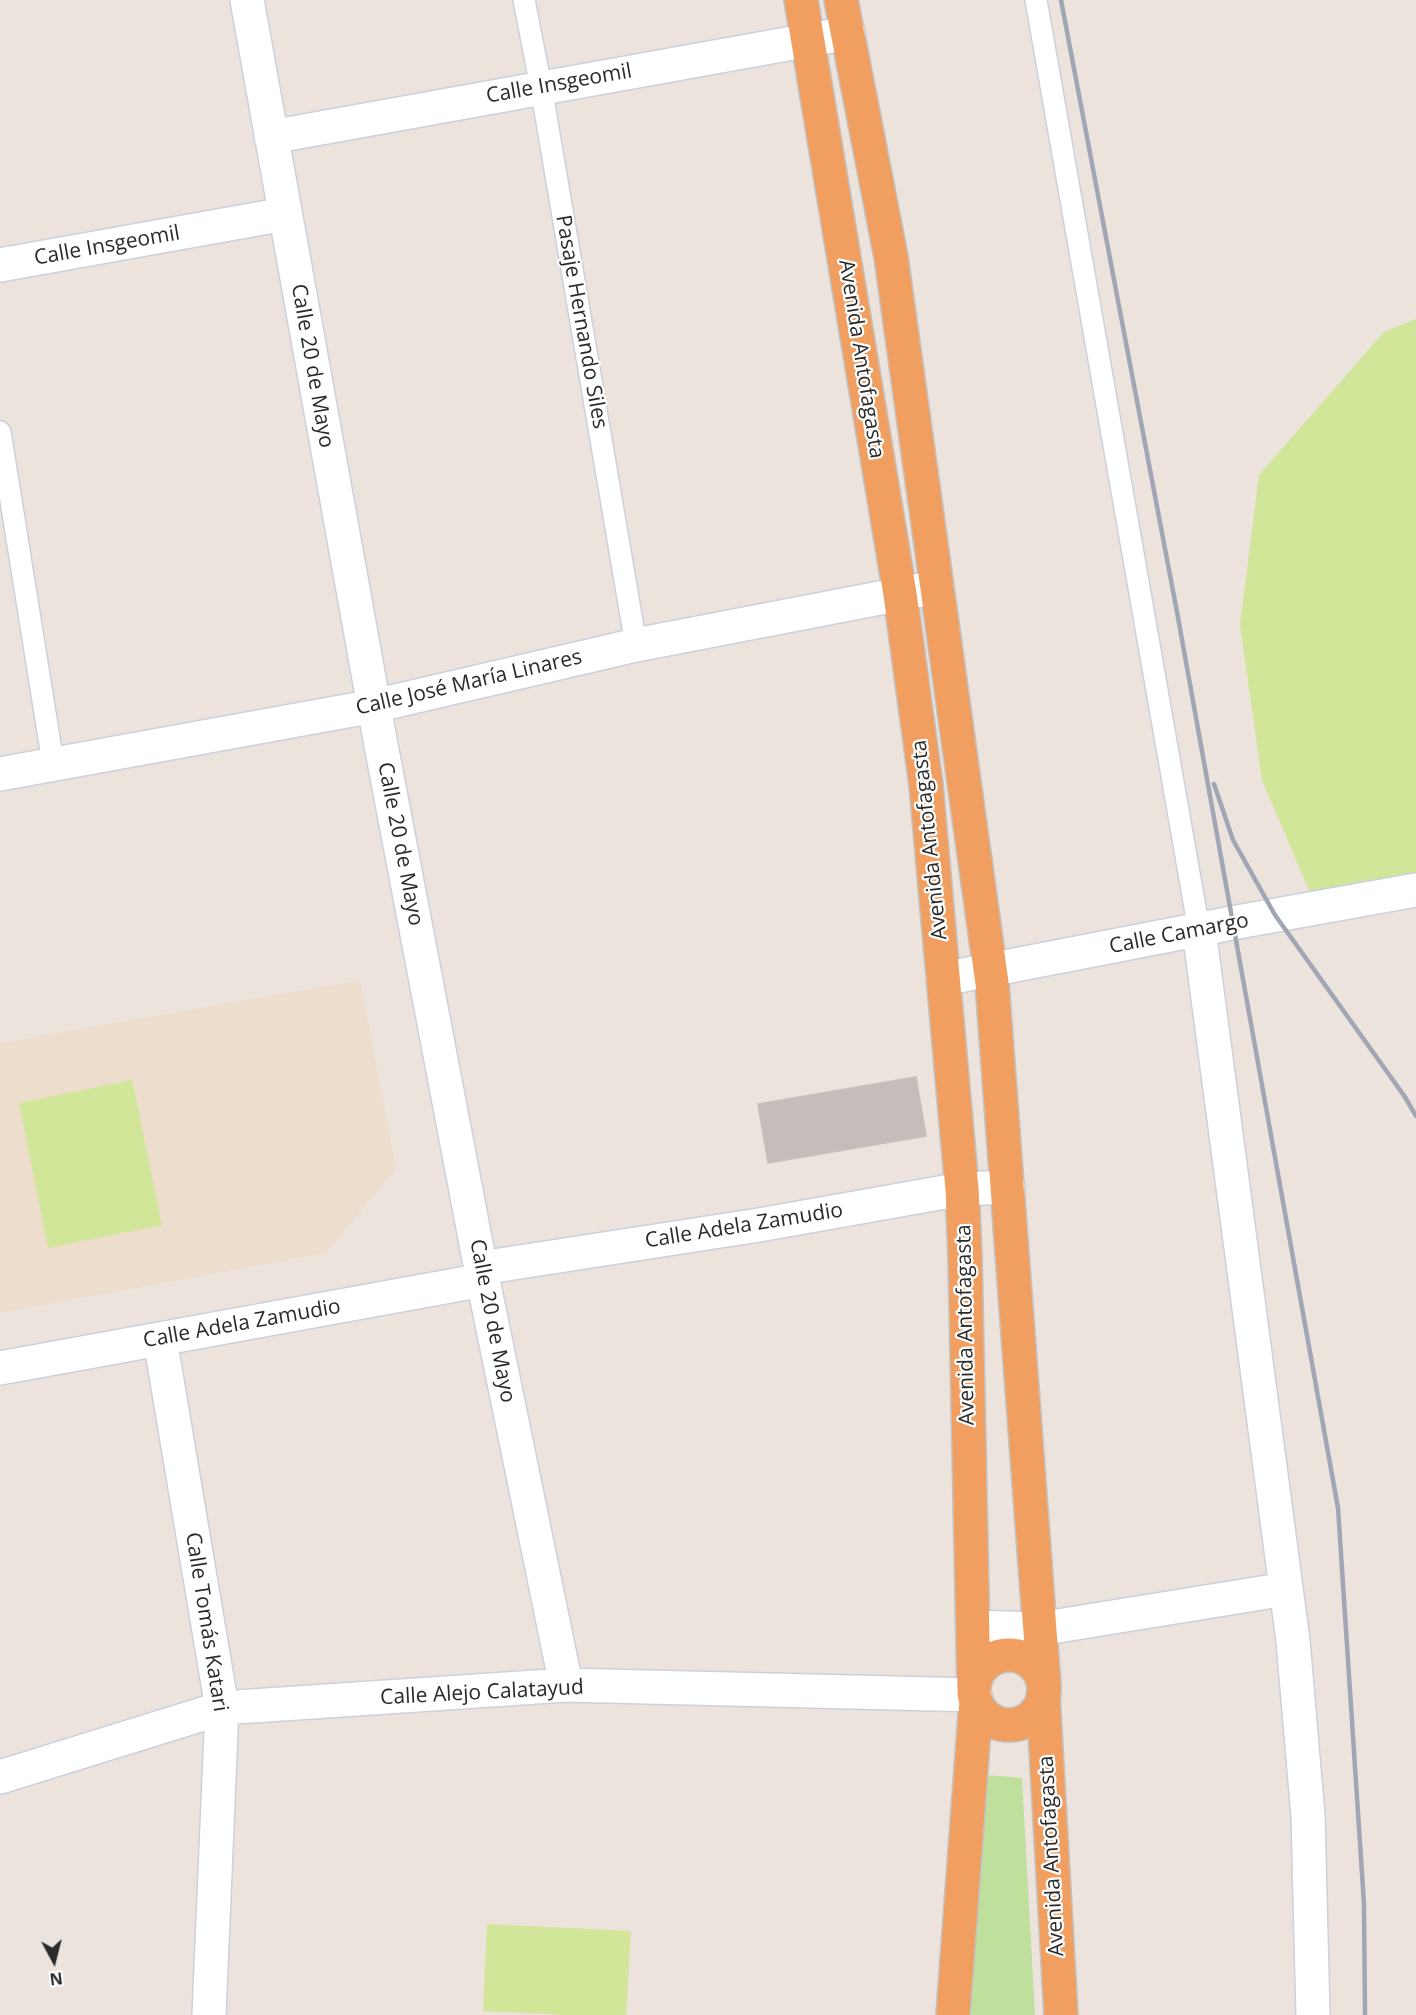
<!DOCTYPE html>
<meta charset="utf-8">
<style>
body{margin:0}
#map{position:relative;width:1416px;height:2015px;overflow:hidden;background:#ece3dd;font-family:"Open Sans",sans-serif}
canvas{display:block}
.north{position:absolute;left:24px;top:1931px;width:60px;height:60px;-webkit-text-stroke:4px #fff;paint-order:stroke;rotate:173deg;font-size:16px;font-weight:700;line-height:24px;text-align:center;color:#2a2a2a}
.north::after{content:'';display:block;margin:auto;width:21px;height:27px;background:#2a2a2a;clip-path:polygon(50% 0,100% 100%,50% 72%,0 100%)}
</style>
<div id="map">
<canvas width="1416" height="2015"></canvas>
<div class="north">N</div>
</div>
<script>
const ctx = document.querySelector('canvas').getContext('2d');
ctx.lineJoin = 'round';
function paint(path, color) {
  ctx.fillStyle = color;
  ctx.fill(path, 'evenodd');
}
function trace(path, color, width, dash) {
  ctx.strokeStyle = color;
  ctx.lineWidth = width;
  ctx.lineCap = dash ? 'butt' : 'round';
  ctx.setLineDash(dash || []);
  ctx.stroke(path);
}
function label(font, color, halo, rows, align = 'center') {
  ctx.font = font + ' "Open Sans",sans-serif';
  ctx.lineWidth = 4.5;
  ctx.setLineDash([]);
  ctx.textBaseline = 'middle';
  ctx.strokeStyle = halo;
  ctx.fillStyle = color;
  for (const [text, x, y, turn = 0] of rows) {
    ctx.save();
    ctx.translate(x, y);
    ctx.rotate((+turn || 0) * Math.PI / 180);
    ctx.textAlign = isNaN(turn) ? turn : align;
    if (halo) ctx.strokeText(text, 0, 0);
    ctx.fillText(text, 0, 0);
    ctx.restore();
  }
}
const education = new Path2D(`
 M360 980 396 1169 326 1253 0 1313V1043Z`);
const green = new Path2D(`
 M987 1775 1022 1778 1035 2015H971Z`);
const pitch = new Path2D(`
 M1416 319V876L1311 895 1262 780 1240 625 1259 475 1384 332Z
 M132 1080 162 1225 48 1248 19 1103Z
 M487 1924 631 1931 626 2015H565L483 2011Z`);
const building = new Path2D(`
 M916 1077 926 1136 768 1163 758 1104Z`);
const service = new Path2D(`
 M524 0 541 87 636 645
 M1036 0 1199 930
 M0 432 53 763`);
const minor = new Path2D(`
 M247 0 381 745 483 1280 566 1685
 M271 137 848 33
 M0 265 285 214
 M0 774 374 706 636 645 937 587
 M1199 930 1293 1641 1308 1816 1313 2015
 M481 1268 759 1225 962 1189 1008 1187
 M160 1339 222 1708 209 2015
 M0 1368 483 1280
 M973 1627 1039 1629 1286 1589
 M0 1777 222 1708 566 1685 975 1695`);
const secondary = new Path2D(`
 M943 979 1232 923 1416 890`);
const trunk = new Path2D(`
 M801 0 900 594 926 785 962 1189 965 1256 974 1689
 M841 0 891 257 992 983 1044 1685
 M974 1690a35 35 0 1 1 70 0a35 35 0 1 1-70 0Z
 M1043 1696 1061 2015
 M953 2015 976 1701`);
const rail = new Path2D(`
 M1061 0 1177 612 1338 1508 1364 1904 1365 2015
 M1214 784 1233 840 1275 915 1405 1097 1416 1116`);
const streetNames = [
 ["Calle Insgeomil",559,84,-10],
 ["Calle Insgeomil",107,246,-10],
 ["Pasaje Hernando Siles",581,322,80],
 ["Avenida Antofagasta",861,359,81],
 ["Calle 20 de Mayo",312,366,80],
 ["Calle José María Linares",469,683,-13],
 ["Avenida Antofagasta",930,840,-96],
 ["Calle 20 de Mayo",400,844,79],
 ["Calle Camargo",1179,934,-11],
 ["Calle Adela Zamudio",744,1226,-9],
 ["Calle 20 de Mayo",492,1321,79],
 ["Calle Adela Zamudio",242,1324,-10],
 ["Avenida Antofagasta",966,1325,-91],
 ["Calle Tomás Katari",206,1622,81],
 ["Calle Alejo Calatayud",482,1693,-3],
 ["Avenida Antofagasta",1052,1856,-93]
];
paint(education, '#ecddcd');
paint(green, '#bee09c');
paint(pitch, '#d1e698');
paint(building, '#c4bdb9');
trace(building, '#c7bfb7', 1.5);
trace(service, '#cbd1db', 24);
trace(minor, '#cbd1db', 36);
trace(secondary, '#cbd1db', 36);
trace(trunk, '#c3c3c3', 36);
trace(service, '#fff', 21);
trace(minor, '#fff', 33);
trace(secondary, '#fff', 33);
trace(trunk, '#f09f60', 33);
trace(rail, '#a0a6b4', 4.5);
label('21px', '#2a2a2a', '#fff', streetNames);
</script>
